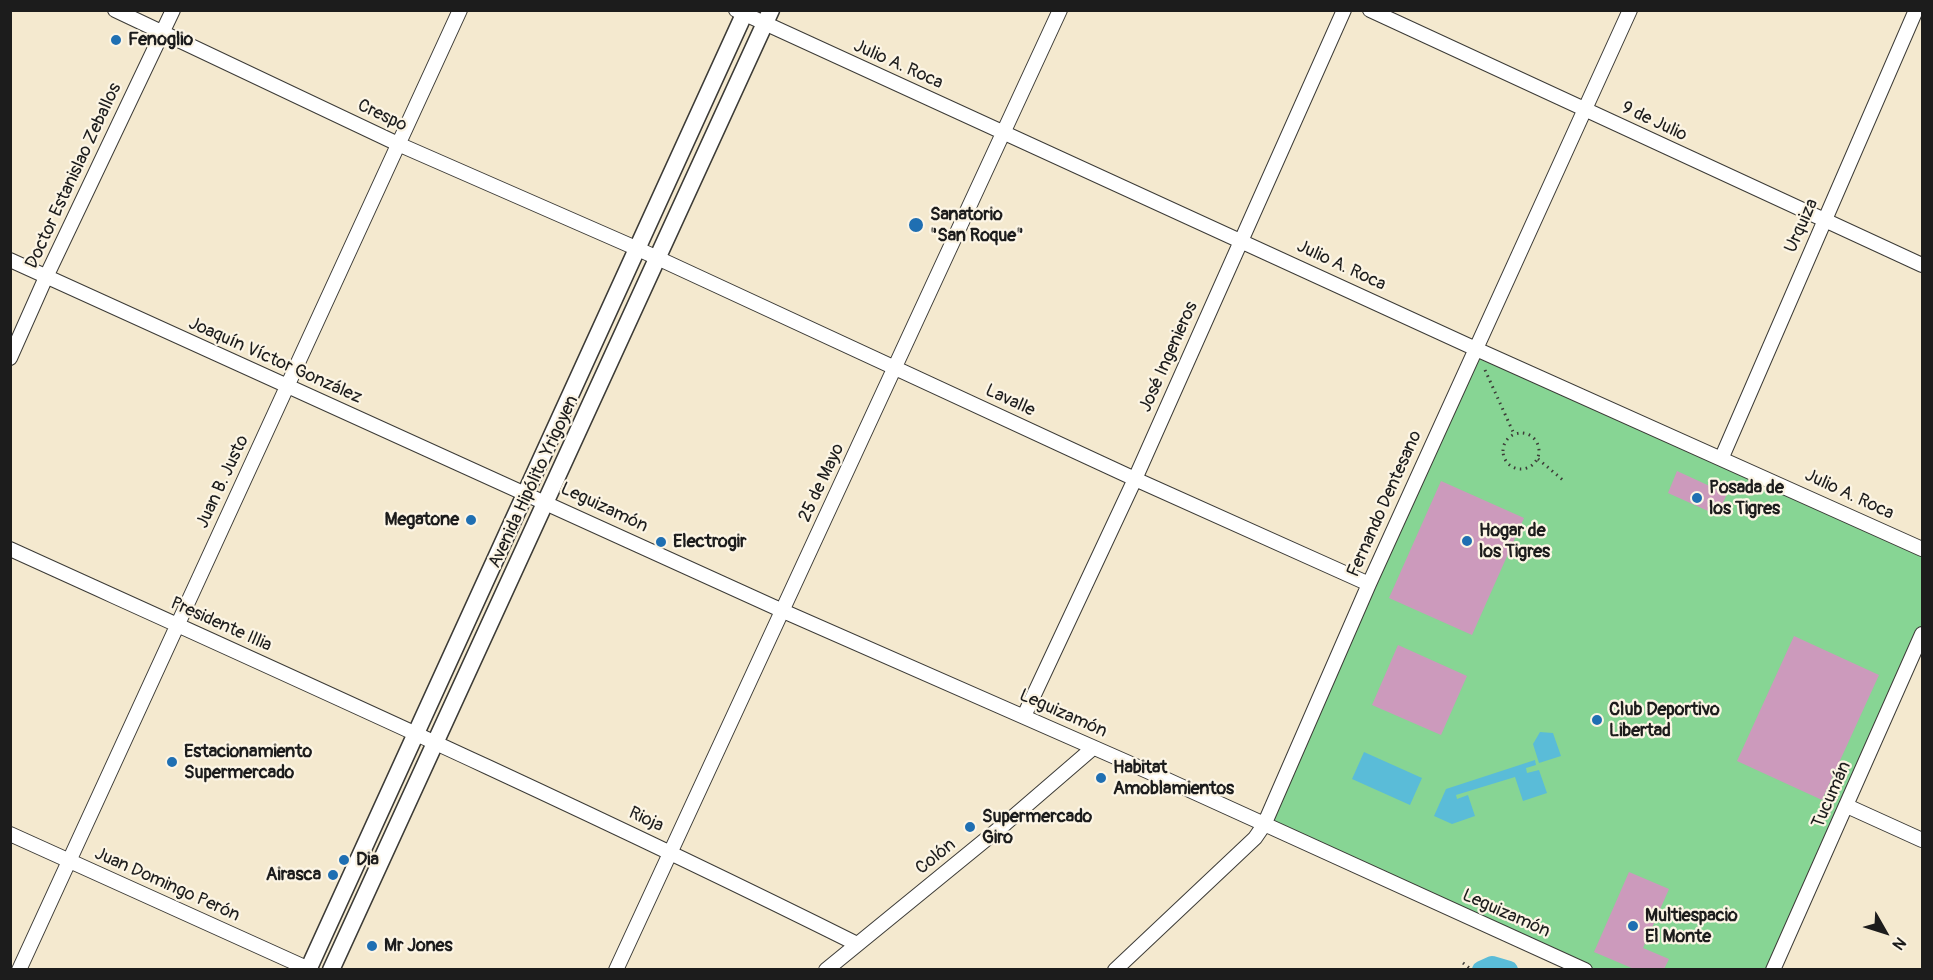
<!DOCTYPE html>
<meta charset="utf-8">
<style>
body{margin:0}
#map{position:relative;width:1933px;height:980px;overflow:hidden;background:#f4e9cf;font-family:Pangolin,sans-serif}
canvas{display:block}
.frame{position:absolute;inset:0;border:12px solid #1c1c1c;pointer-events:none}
.north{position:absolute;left:1855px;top:902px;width:60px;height:60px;-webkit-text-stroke:4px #fcf5e5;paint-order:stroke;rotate:129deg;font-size:16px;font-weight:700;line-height:24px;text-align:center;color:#1c1c1c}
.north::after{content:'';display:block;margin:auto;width:21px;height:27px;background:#1c1c1c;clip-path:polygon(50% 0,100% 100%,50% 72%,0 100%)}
</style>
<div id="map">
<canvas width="1933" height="980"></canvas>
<div class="frame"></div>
<div class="north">N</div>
</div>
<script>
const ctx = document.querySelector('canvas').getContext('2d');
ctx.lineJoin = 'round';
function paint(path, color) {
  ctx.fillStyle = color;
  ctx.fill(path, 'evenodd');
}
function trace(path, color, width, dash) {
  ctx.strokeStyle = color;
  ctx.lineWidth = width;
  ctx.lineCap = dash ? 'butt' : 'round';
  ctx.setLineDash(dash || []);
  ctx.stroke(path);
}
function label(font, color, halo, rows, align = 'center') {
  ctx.font = font + ' Pangolin,sans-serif';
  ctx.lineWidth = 4.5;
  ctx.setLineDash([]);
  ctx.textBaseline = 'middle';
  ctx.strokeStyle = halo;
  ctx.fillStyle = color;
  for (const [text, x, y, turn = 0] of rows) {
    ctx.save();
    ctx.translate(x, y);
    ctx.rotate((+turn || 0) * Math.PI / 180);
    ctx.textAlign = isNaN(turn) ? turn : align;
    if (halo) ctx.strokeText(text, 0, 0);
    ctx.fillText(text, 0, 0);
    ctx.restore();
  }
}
const green = new Path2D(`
 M1476 349 1922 549V634L1773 969H1585L1264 825Z`);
const water = new Path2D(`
 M1540 732 1553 733 1561 756 1539 763 1533 744Z
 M1364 752 1422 778 1410 805 1352 779Z
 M1535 760 1536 765 1526 768 1527 773 1539 770 1547 793 1523 801 1515 777 1456 795 1457 799 1468 795 1475 816 1452 824 1434 816 1446 789Z`);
const canal = new Path2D(`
 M1481 970 1492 965 1509 970`);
const building = new Path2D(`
 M1677 471 1727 494 1717 515 1668 493Z
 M1441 481 1524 518 1472 635 1389 598Z
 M1794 636 1879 675 1822 800 1737 761Z
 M1398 645 1467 676 1441 735 1372 705Z
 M1629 872 1669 889 1643 948 1669 959 1664 969H1634L1594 952Z`);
const path = new Path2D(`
 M1485 370 1514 434
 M1503 451a18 18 0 1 1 36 0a18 18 0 1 1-36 0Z
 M1538 459 1564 481
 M1463 963 1472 970`);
const minor = new Path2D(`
 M115 10 398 144 638 249 1135 479 1369 584
 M736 10 1476 349 1922 549
 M1370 10 1922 265
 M10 260 783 611 1163 778 1585 970
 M10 358 46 277 173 10
 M1722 457 1916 10
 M10 549C294 678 578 805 857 944
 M1024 716 1135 479 1344 10
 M1847 806 1922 840
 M10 834 311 970
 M19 970 460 10
 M616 970 1060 10
 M826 970 1006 823 1093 748
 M1115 970 1255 838 1264 825 1369 584 1630 10
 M1773 970 1922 634`);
const tertiary = new Path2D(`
 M308 970 746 10
 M331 970 771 10`);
const markers = [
 [116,40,6,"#1f6fb2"],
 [916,225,8,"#1f6fb2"],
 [1697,498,6,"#1f6fb2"],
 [471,520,6,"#1f6fb2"],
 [1467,541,6,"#1f6fb2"],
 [661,542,6,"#1f6fb2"],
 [1597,720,6,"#1f6fb2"],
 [172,762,6,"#1f6fb2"],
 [1101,778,6,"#1f6fb2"],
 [970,827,6,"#1f6fb2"],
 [344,860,6,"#1f6fb2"],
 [333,875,6,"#1f6fb2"],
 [1633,926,6,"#1f6fb2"],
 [372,946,6,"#1f6fb2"]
];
const poiNames = [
 ["Fenoglio",128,40],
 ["Sanatorio",930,215],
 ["\"San Roque\"",930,236],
 ["Posada de",1709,488],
 ["los Tigres",1709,509],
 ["Megatone",459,520,"right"],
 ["Hogar de",1479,531],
 ["los Tigres",1479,552],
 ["Electrogir",673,542],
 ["Club Deportivo",1609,710],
 ["Libertad",1609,731],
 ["Estacionamiento",184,752],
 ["Supermercado",184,773],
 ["Habitat",1113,768],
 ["Amoblamientos",1113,789],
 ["Supermercado",982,817],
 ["Giro",982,838],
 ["Dia",356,860],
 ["Airasca",321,875,"right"],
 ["Multiespacio",1645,916],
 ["El Monte",1645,937],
 ["Mr Jones",384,946]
];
const streetNames = [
 ["Julio A. Roca",898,65,24],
 ["Crespo",382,116,25],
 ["9 de Julio",1654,122,25],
 ["Doctor Estanislao Zeballos",74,176,-65],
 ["Urquiza",1802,226,-66],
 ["Julio A. Roca",1341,266,25],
 ["José Ingenieros",1169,357,-66],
 ["Joaquín Víctor González",275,361,24],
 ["Lavalle",1010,401,25],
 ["Juan B. Justo",223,482,-65],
 ["Avenida Hipólito Yrigoyen",534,482,-65],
 ["25 de Mayo",822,483,-65],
 ["Julio A. Roca",1849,495,25],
 ["Fernando Dentesano",1385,504,-66],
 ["Leguizamón",604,508,25],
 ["Presidente Illia",221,625,24],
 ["Leguizamón",1063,714,24],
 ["Tucumán",1832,795,-66],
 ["Rioja",646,820,25],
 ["Colón",936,857,-39],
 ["Juan Domingo Perón",167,885,24],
 ["Leguizamón",1506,914,24]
];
paint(green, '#87d594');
paint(water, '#5abcd8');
trace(canal, '#5abcd8', 18);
paint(building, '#cc9abc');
trace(minor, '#3c3b37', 16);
trace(tertiary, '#3c3b37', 19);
trace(path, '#3c3b37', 3, [1.5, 4.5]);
trace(minor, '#fff', 14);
trace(tertiary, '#fff', 16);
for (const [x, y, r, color] of markers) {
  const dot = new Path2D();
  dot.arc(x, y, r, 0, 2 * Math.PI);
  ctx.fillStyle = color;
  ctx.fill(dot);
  trace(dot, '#fcf5e5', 2);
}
label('bold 18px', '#1c1c1c', '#fcf5e5', poiNames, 'left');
label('18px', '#1c1c1c', '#fcf5e5', streetNames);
</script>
